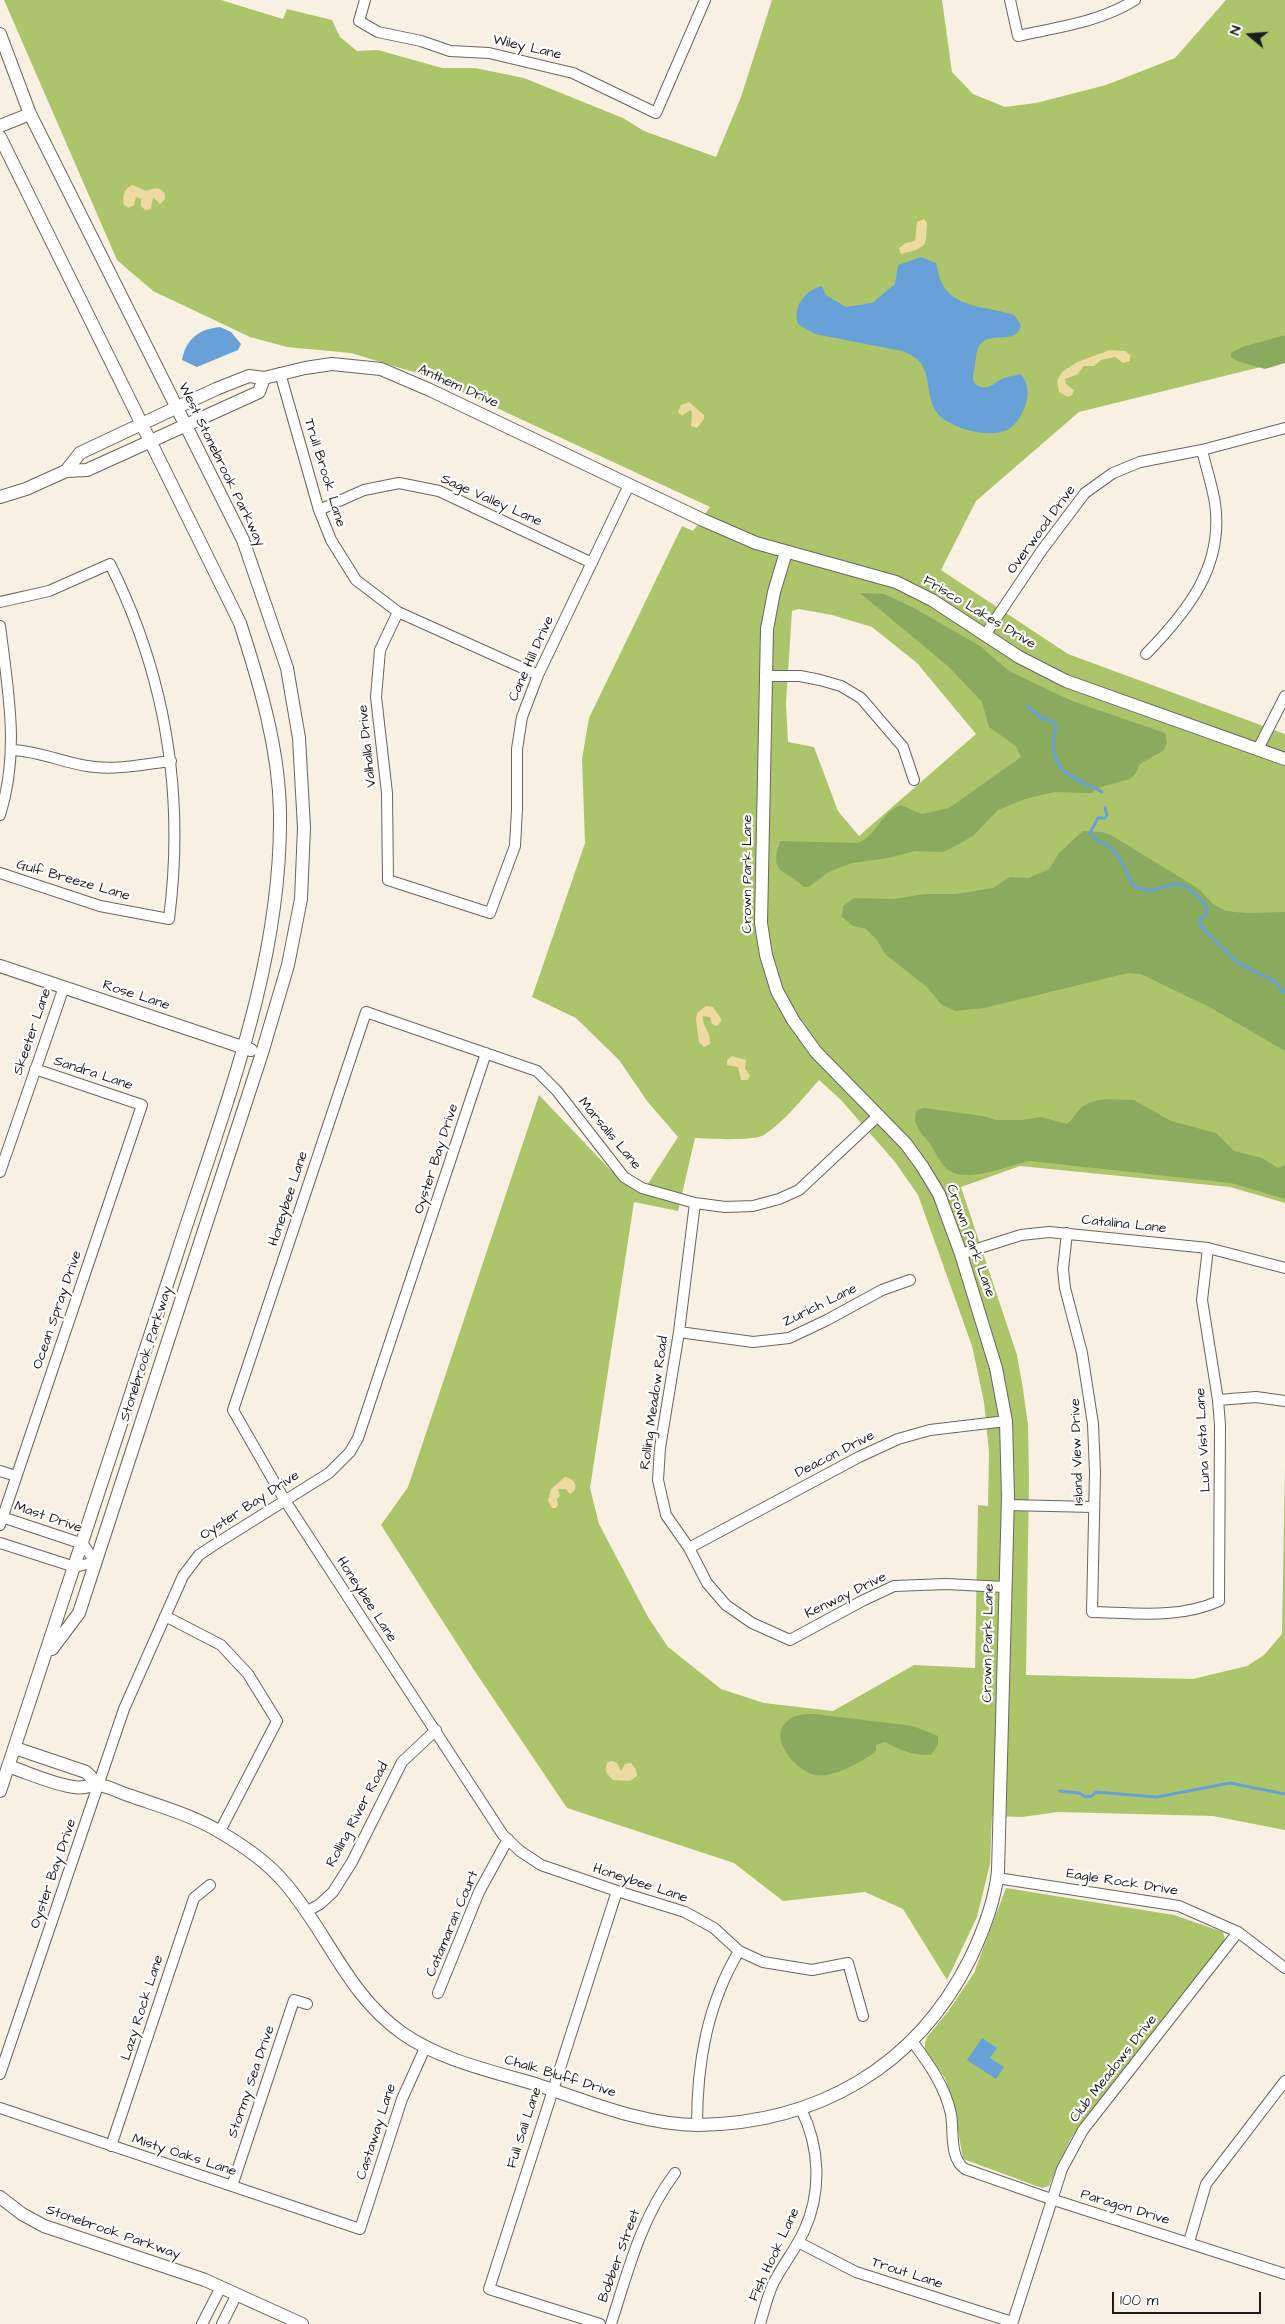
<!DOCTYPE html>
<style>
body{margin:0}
#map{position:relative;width:1285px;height:2324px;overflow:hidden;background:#f8f0e2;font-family:"Architects Daughter",sans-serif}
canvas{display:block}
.north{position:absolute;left:1225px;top:10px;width:50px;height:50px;-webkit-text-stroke:4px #fff;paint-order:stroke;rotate:288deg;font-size:14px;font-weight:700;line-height:20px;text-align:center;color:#1c1c1c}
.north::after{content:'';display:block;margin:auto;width:18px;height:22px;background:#1c1c1c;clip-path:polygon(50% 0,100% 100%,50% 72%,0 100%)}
.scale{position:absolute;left:1112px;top:2292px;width:149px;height:22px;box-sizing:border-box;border:2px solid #1c1c1c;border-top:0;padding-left:6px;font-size:15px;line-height:18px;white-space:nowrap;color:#1c1c1c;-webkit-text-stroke:4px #fff;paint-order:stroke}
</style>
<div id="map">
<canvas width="1285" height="2324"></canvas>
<div class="north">N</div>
<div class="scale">100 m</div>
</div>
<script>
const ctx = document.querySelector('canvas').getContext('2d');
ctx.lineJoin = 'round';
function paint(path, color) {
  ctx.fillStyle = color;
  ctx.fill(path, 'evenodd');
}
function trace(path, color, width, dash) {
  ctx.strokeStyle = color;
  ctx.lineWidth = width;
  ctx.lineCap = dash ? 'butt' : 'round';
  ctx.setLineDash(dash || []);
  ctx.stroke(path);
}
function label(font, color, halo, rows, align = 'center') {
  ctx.font = font + ' "Architects Daughter",sans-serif';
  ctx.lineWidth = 4.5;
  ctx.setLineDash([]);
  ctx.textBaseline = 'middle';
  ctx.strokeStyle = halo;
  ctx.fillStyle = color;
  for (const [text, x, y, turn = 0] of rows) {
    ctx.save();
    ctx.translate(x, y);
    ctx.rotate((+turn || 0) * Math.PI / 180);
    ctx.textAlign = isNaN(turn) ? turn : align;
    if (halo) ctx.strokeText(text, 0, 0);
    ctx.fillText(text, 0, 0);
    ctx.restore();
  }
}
const green = new Path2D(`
 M4 0H221L283 19 287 9 332 20 340 37 357 51 378 50 442 68H475L524 78 623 118 644 131 716 157 741 97 772 0H942L952 72 973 94 1005 107 1036 103 1106 85 1175 58 1226 0H1285V361L1079 412 976 501 941 570 1068 654 1285 734V1203L1230 1187 1020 1166 961 1187 1017 1355 1023 1389 1028 1425 1029 1480 1026 1675 1193 1679 1247 1666 1264 1655 1282 1634 1285 1467V1830L1213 1816 1058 1812 1022 1817 992 1816 990 1864 977 1917 947 1980 903 1909 865 1892 783 1901 734 1863 567 1808 474 1670 381 1525 408 1487 539 1095 620 1180 642 1193 678 1137 647 1101 619 1060 576 1018 532 997 585 843 582 759 589 718 682 526 693 531 710 507 430 377 351 353 287 347 250 337 153 291 117 260ZM799 609 832 615 872 627 917 663 976 734 859 836 838 811 814 747 788 742 786 703 792 611ZM819 1080 841 1100 895 1162 918 1195 972 1346 984 1402 989 1452 988 1506 978 1505 975 1668 914 1665 833 1711 764 1703 721 1689 668 1647 648 1617 599 1524 590 1488 634 1202 678 1211 695 1138C708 1139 755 1141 764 1135 785 1121 803 1098 819 1080Z
 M1006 1888 1174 1915 1223 1932 1225 1939 1224 1946 1083 2121 1070 2140 1049 2186 1042 2188 963 2159 953 2102 945 2078 925 2049V2043L927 2037 947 2013 974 1973Z`);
const forest = new Path2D(`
 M1285 335V363L1265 369 1237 361 1231 357V353L1242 347Z
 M860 593 884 594 914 608 980 646 1009 671 1072 701 1165 733 1167 743 1164 750 1140 764 1136 773 1130 779 1101 787 1091 793 1054 792 1025 799 998 810 973 836 950 849 942 852 915 851 888 858 853 863 838 868 827 873 809 887H804C783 868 769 874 780 841L857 843C877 837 880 812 901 805L922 814 949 808 1021 757 1016 746 989 727 982 702 949 667Z
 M1083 831 1102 832 1111 835 1199 889 1213 904 1226 911 1245 913 1285 912V1051L1211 1008 1141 974 1128 973 984 1008 955 1011 941 1004 928 988 885 954 877 940 866 929 853 926 842 917 843 906 854 898 895 899 925 894H956L993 888 1010 877 1029 878 1049 869 1059 853Z
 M1107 1099 1134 1100 1171 1121 1216 1133 1234 1151 1262 1158 1278 1168 1285 1165V1199L1231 1183 1030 1161C1008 1165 966 1185 947 1169 939 1162 934 1148 927 1140 920 1131 911 1122 917 1110L924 1108 983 1116 996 1120H1022L1041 1117 1067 1124C1073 1119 1075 1114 1080 1109 1086 1102 1098 1100 1107 1099Z
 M815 1714 913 1726 938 1736V1744L931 1755C914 1756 900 1750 885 1742L876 1745V1751C864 1761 831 1779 815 1775 796 1771 765 1736 789 1720 796 1714 806 1714 815 1714Z`);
const sand = new Path2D(`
 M133 185 146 191C154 189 159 185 165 194V199L160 204 153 197 151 209 145 210 141 206V199L136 197 134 205 129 208 124 205C122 196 124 188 133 185Z
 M924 219 927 223 926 239 924 245 916 250 901 254 899 248 906 243 915 241 917 222Z
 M1110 350 1125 351 1130 355V361L1123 363 1115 357 1101 360 1094 366H1084L1078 374 1065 379 1066 384 1074 390 1072 395 1068 397 1059 392 1057 381 1062 372 1077 362Z
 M689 402 704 415V419L697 428 691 426 692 412 690 410 682 416 678 412 681 405Z
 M706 1006 713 1007 722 1020 717 1026 712 1024 710 1017 703 1016C701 1025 711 1031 710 1044L704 1047 699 1042 696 1020 697 1013Z
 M732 1056 746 1060 745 1069 750 1075 748 1080H741L738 1067 727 1065V1060Z
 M565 1477C574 1478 581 1488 570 1494L566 1489H558L560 1496 557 1499 558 1505 556 1508H552L548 1501 551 1489Z
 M612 1761 617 1763 621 1771 625 1764 631 1763 636 1769 637 1776 630 1781 613 1780C607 1774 603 1770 608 1762Z`);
const water = new Path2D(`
 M921 257 936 263C938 270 939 279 943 285 956 309 992 307 1014 315L1021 325C1016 347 990 329 979 346 976 352 976 359 975 365 974 372 971 378 975 384 989 393 992 383 1004 378 1009 376 1015 376 1020 374 1036 388 1024 421 1007 430 991 438 959 430 945 420 917 401 942 364 902 351L815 334 798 324C792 307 805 290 822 286L826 295 846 307 872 303 895 284 898 265Z
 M220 327 231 332 241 344 238 350 197 367 182 360C186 339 199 329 220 327Z
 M982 2038 997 2048 990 2058 1004 2067 996 2079 967 2060Z`);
const stream = new Path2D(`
 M1027 706 1041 717 1055 723C1057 732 1052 738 1053 746 1056 778 1081 779 1102 792
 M1105 808 1107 815 1105 818H1098L1090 833C1095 842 1105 842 1112 849 1123 859 1126 874 1134 886 1164 903 1174 860 1207 908L1206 915 1200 919 1201 926 1211 937 1238 963 1274 981 1285 993
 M1060 1791 1079 1793 1086 1797 1092 1796 1096 1792 1157 1797 1230 1783 1285 1794`);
const minor = new Path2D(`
 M365 0 359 21 378 32 421 41 450 51 489 53 573 73 656 113 705 0
 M1010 0 1018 36C1058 27 1100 22 1135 0
 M280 373 319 510 331 540 356 580 398 612 538 675
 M319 510 364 490 399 483 439 491 592 563
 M0 602 49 591 110 564C166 676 185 794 169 919L100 906 0 873
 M398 612 380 650 376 697 387 793 388 880 490 913 515 846 517 809V749L522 717 538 675 629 485
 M0 626C8 690 20 752 0 815
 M985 635 1042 550 1085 493 1113 473 1140 462 1202 450 1285 428
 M1146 654C1188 611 1224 566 1215 503 1212 485 1206 467 1202 450
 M765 676H800L820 680 841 686 861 698 903 747 914 780
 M1258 749 1285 696
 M12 750C39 751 61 762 87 766 115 771 144 764 171 761
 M0 1172 64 987
 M695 1203 679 1332 660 1448 658 1480 666 1515 689 1548 707 1583 726 1605 752 1623 790 1640 862 1601 894 1586 946 1584 1005 1587
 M1067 1233 1063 1269 1065 1288 1082 1353 1093 1424 1095 1472 1092 1612C1135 1613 1179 1619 1219 1601L1220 1425 1218 1400 1202 1300 1208 1248
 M961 1254 1021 1235 1049 1232 1208 1248 1285 1268
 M679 1332 753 1342 789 1338 827 1320 882 1290 910 1280
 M1218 1400 1256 1397 1285 1401
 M0 1471 16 1476
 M1008 1505 1094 1507
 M0 1525 142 1105 35 1069
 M0 1543 75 1567 95 1562 83 1544 2 1517
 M689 1548 859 1457 898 1439 930 1430 1006 1421
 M165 1616 221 1645 248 1674 277 1721 220 1831
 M997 1878 1179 1906 1238 1932 1285 1968
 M306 1912 320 1904 333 1892 352 1862 402 1762 436 1730
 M438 1993 479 1892 508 1839
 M863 2016 848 1963 812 1970 763 1962 739 1951 714 1928 685 1912 617 1891 541 1865 520 1851 503 1835 284 1499 233 1410 366 1012 537 1071 557 1091 624 1177 642 1188 695 1203 725 1207 753 1206 779 1199 799 1190 879 1115
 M912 2041C929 2064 945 2086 951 2114 954 2131 949 2158 965 2169L1051 2199 1285 2274
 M0 2074 124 1709 183 1576 199 1555 214 1545 329 1473 350 1452 358 1438 486 1053
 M0 2108 360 2229 402 2099 426 2046
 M697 2125C697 2063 707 2005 739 1951
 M111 2146 194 1898 210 1885
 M232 2186 294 2000 307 2004
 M798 2242 856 2272 1012 2322
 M1189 2242 1206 2184 1285 2081
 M202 2324 221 2287
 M222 2324 237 2294
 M600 2324 489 2289 617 1891
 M611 2324C628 2271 641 2218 675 2173
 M760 2324C764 2311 767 2297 773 2284 782 2266 795 2250 804 2231 822 2192 820 2147 801 2109
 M1012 2324 1062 2169 1083 2130 1238 1932`);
const tertiary = new Path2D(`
 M0 34 30 114 243 540 287 668 299 738 304 828 301 899 288 965 262 1053 79 1613 52 1649
 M0 126 30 114
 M0 137 240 623C260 685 279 748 280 813 282 967 222 1113 176 1257 118 1435 60 1613 0 1791
 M66 471 80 453 216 389 249 376 264 378 305 368 332 364 381 369 430 390 703 520 756 543 896 582 932 600 1019 657 1066 681 1285 759
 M0 497 26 489 66 471 87 470 259 392 264 378
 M0 966 251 1050
 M15 1748 86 1772 99 1785
 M8 1766C29 1773 52 1784 74 1787 82 1789 90 1785 98 1785 108 1786 119 1792 128 1795 159 1806 192 1815 220 1832 244 1846 266 1861 284 1882 327 1931 346 1993 402 2033 440 2060 491 2071 535 2084 587 2101 643 2125 698 2125 818 2123 916 2067 970 1959 983 1932 995 1901 998 1871L1008 1497 1006 1421 996 1368 961 1254 939 1194 922 1166 906 1144 816 1052 793 1020 777 991 766 955 761 923 767 629 774 592 786 552
 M0 2197 22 2214 44 2226 205 2280 302 2324`);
const streetNames = [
 ["Wiley Lane",527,48,13],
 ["Anthem Drive",458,387,24],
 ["West Stonebrook Parkway",221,465,64],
 ["Trull Brook Lane",324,473,73],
 ["Sage Valley Lane",491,501,24],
 ["Overwood Drive",1042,530,-54],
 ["Frisco Lakes Drive",979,613,31],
 ["Cane Hill Drive",532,659,-66],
 ["Valhalla Drive",368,746,-96],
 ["Crown Park Lane",748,874,-90],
 ["Gulf Breeze Lane",73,881,16],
 ["Rose Lane",136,996,18],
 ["Skeeter Lane",33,1032,-71],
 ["Sandra Lane",93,1074,18],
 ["Marsalis Lane",609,1134,50],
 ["Oyster Bay Drive",437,1159,-72],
 ["Honeybee Lane",289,1199,-72],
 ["Catalina Lane",1124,1225,6],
 ["Crown Park Lane",970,1241,70],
 ["Zurich Lane",820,1306,-26],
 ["Ocean Spray Drive",58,1310,-71],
 ["Stonebrook Parkway",147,1354,-72],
 ["Rolling Meadow Road",655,1403,-82],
 ["Luna Vista Lane",1204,1440,-93],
 ["Island View Drive",1078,1452,-92],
 ["Deacon Drive",835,1455,-27],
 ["Oyster Bay Drive",250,1506,-33],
 ["Mast Drive",48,1518,19],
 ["Kenway Drive",846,1596,-26],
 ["Honeybee Lane",366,1600,57],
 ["Crown Park Lane",989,1643,-89],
 ["Rolling River Road",358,1815,-62],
 ["Oyster Bay Drive",54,1874,-71],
 ["Eagle Rock Drive",1122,1883,9],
 ["Honeybee Lane",640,1884,18],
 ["Catamaran Court",453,1924,-67],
 ["Lazy Rock Lane",143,2008,-72],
 ["Club Meadows Drive",1114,2069,-52],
 ["Chalk Bluff Drive",560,2077,17],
 ["Stormy Sea Drive",252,2082,-71],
 ["Full Sail Lane",525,2128,-72],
 ["Castaway Lane",377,2132,-72],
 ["Misty Oaks Lane",184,2156,18],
 ["Paragon Drive",1125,2208,17],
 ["Stonebrook Parkway",113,2233,19],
 ["Fish Hook Lane",775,2255,-65],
 ["Bobber Street",620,2256,-70],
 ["Trout Lane",907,2274,18]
];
paint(green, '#adc56a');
paint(forest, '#8aaa5e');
paint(sand, '#eeda9e');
paint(water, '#67a1d7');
trace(stream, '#67a1d7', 3);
trace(minor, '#696661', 12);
trace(tertiary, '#696661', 14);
trace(minor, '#fff', 10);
trace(tertiary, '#fff', 12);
label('14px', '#1c1c1c', '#fff', streetNames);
</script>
